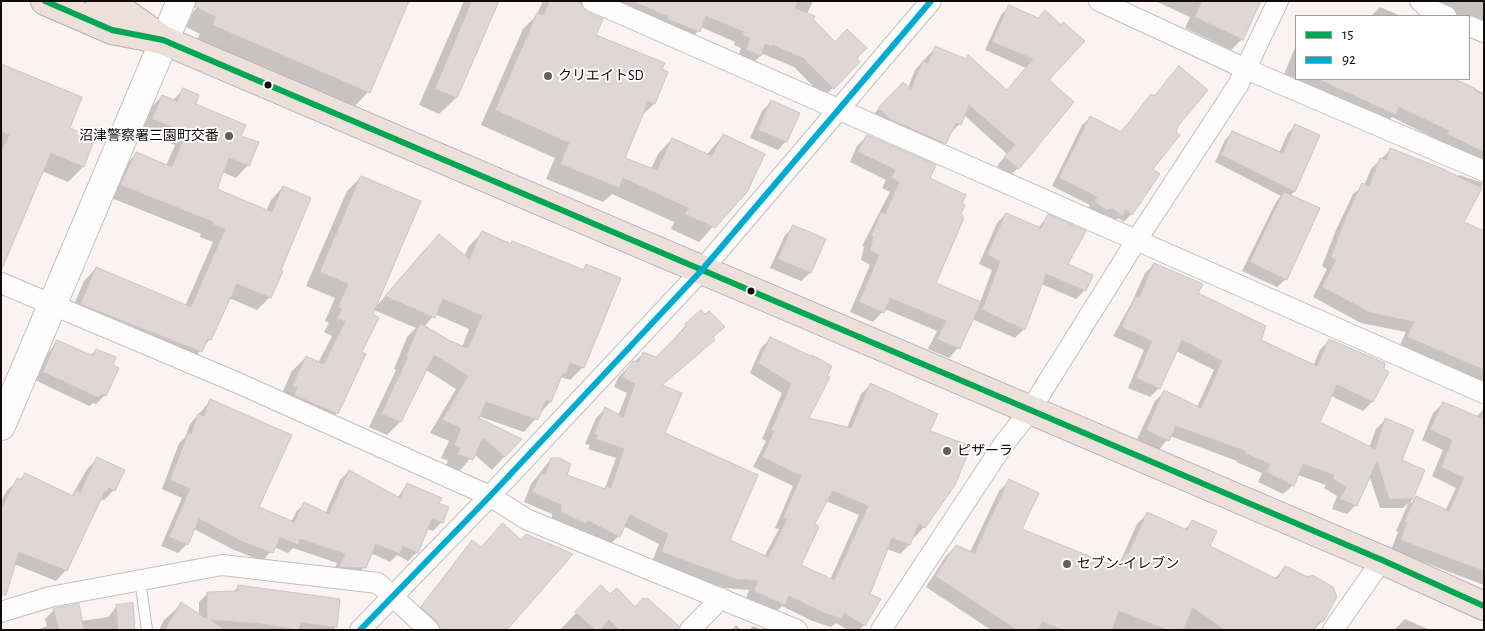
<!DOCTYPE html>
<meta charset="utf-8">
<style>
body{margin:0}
#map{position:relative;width:1485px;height:631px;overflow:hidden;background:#f9f4f3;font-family:"Alegreya Sans",sans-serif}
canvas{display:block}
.frame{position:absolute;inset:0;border:2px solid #120b09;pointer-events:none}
.legend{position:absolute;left:1295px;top:15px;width:175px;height:65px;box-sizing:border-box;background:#fff;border:1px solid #a09d9d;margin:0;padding:6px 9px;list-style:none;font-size:15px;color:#120b09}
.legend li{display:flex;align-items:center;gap:10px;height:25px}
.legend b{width:25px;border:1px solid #a09d9d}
</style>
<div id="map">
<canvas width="1485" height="631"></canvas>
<div class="frame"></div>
<ul class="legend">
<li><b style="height:6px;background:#00a651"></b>15</li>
<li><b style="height:6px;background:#00a9ce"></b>92</li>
</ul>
</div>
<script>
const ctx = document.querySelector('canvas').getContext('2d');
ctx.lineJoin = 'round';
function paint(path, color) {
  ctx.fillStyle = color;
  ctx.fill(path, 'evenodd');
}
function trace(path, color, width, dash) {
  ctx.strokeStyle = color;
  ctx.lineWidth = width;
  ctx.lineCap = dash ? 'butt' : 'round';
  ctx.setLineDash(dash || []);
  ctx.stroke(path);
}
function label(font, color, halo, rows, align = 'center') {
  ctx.font = font + ' "Alegreya Sans","Noto Sans JP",sans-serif';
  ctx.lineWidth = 4;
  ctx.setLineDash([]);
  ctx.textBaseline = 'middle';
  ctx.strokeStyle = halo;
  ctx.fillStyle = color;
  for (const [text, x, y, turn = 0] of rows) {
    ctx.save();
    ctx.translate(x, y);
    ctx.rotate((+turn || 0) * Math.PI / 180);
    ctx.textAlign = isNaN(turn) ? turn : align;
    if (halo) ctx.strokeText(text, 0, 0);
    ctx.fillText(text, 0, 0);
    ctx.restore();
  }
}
const shadow = new Path2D(`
 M203 1 368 92 352 109 196 42 200 34 186 27 193 12Z
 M464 1H498L456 98 439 114 419 105Z
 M543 1H607L597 11 581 5 582 9 602 20 595 36 654 104 641 116 624 159 651 169 658 154 672 139 706 155 723 136 746 191 699 242 671 229 674 222 612 194 603 202 546 179 555 158 481 125 523 29 536 16Z
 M613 1H813L807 14 835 43 858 62 824 97 794 67 763 54 750 65 737 60 741 48 734 45 735 42 701 27 690 41Z
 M1155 1H1260L1242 39 1231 50 1185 28 1190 17Z
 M1419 1H1484V28L1469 16H1454Z
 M1009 7 1047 80 1018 168 1010 176 997 166 1007 154 964 115 960 124 951 132 945 143 937 151 871 117 894 91 908 88 915 70 935 48 965 60 968 57 1006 91 1026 68 985 50 1001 15Z
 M1380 7 1401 16H1371Z
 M1296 45V79H1451L1484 93V173L1439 144 1440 141 1392 117 1385 123 1283 77Z
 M1 65 68 128 94 139 83 167 68 182 42 171 1 265Z
 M1179 68 1177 126 1151 169 1139 200 1142 202 1124 222 1118 218 1113 223 1087 209 1090 205 1052 186 1082 125 1090 118 1120 133Z
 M183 90 194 105 240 136 248 165 236 178 222 172 215 190 266 211 271 200 283 187 270 297 257 310 229 298 210 339 189 364 69 316 84 281 96 268 185 306 213 242 200 237 201 234 109 197 124 166 137 153 166 166 175 145 140 131 150 109 162 96 172 101Z
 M771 102 786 141 778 150 750 138 762 111Z
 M1295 126 1318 136 1294 192 1290 196 1286 279 1277 287 1242 271 1276 202 1281 196 1215 162 1225 140 1233 132 1279 153 1288 133Z
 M867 136 960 204 934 284 980 303 992 270 979 264 997 223 1006 214 1038 228 1048 216 1066 265 1085 290 1076 299 1041 284 1023 330 1015 338 972 319 958 348 949 358 928 349 937 331 885 309 873 322 850 312 870 265 861 260 864 247 862 246 890 192 882 188 886 180 850 162 857 146Z
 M1390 150 1457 177 1459 175 1483 183 1462 223 1484 234V383L1399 347 1406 332 1361 323 1313 297 1327 269 1322 266 1336 230 1353 194 1364 186 1371 169Z
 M361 177 375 308 426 248 464 256 469 246 482 233 510 245 512 242 582 270 587 265 583 367 570 380 561 377 550 402 524 432 478 416 477 419 520 440 492 470 474 454 458 473 445 467 448 461 441 458 449 441 430 433 456 389 426 370 400 422 387 435 369 427 396 370 394 369 407 337 416 328 374 310 337 413 323 427 279 400 292 371 306 357 318 363 332 336 324 332 329 323 325 321 335 298 306 286 347 191ZM435 314 469 329 462 347 424 327Z
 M794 226 824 240 810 273 801 281 770 268 785 235Z
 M1154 264 1259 340 1313 366 1320 350 1329 340 1388 373 1372 402 1363 411 1331 396 1319 423 1369 448 1376 429 1385 420 1400 460 1423 471 1410 504 1416 498 1445 511 1456 488 1432 476 1443 450 1422 440 1433 413 1443 404 1476 417 1484 409V585L1391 550 1398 532 1396 531 1409 502 1403 508H1380L1369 475 1356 505 1347 514 1332 509 1337 496 1324 488 1326 485 1298 475 1293 485 1283 494 1258 482 1262 473 1236 462 1237 461 1170 436 1159 450 1137 439 1155 401 1164 392 1197 407 1214 370 1176 351 1159 388 1150 397 1128 388 1144 350 1113 336 1132 302 1145 273Z
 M686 325 714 340 661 386 664 433 729 540 764 557 779 529 775 528 793 486 753 467 766 441 762 439 782 393 750 373 761 348 771 338 807 418 847 428 861 394 870 385 928 431 924 527 915 537 913 535 909 545 900 554 887 549 869 595 864 625 859 630H848L836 623 831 627 812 621 782 606 775 613 745 601 749 590 725 588 652 562 659 544 623 526 619 536 609 545 552 522V514L524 502 531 484 551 459 565 476 604 491 616 458 588 449 590 445 585 444 596 418 605 409 618 416 627 393 614 387 619 376 643 354 656 359ZM826 501 859 515 830 580 799 565 814 524Z
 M58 342 90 356 96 350 105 395 96 404 93 403 89 406 35 380 49 351Z
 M210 401 258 507 291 522 296 512 304 504 325 514 340 480 349 471 397 498 408 484 438 504 442 522 433 531 426 529 417 552 408 561 397 555 390 562 371 553 364 567 356 576 332 575 337 563 293 548 288 553 274 547 263 561 234 550 194 529 187 544 178 553 161 546 182 498 162 489 179 443 185 438 190 424Z
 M97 459 114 490 104 500 100 499 66 570 56 581 14 564 1 587V501L7 490 26 474 71 497 87 469Z
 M1009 481 1020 530 1115 568 1121 560 1137 524 1147 514 1184 530 1193 521 1208 546 1274 579 1285 568 1322 621 1314 630H991L926 587 946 556 956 546 970 552 999 491Z
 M472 542 505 630H426L414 615Z
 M239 586 336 627 333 630H159L164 620 182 604 199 615V602L207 594 232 593Z
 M592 596H610L677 630H560Z
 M117 606 134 630H37L47 626 45 619 54 610 81 621 108 617Z
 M1405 619 1430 630H1394Z
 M736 625 741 630H732Z
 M753 626 762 630H749Z`);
const building = new Path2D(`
 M196 1H409L370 93 212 25 216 17 195 7Z
 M472 1H499L457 98 435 89Z
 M550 1H580L582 8 587 12 603 19 596 35 665 63 662 69 668 72 655 104 648 102 625 158 657 170 672 138 712 156 723 134 765 154 747 192 715 228 685 214 688 208 623 178 619 188 560 164 569 143 495 110 537 13 543 15Z
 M632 1H798L795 8 815 16 813 19 835 42 847 29 867 48 857 58 860 62 834 89 803 58 772 45V47L765 44 761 56 746 50 750 38 742 35 744 32 706 16 700 32 667 19 668 17Z
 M1202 1H1261L1243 40 1195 17Z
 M1009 5 1038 18 1045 10 1061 25 1063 22 1085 41 1049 80 1074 102 1019 169 1004 157 1015 145 969 105 961 125 956 123 946 144 890 119 878 108 903 82 911 89 923 61 928 63 935 46 966 59 968 55 1007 90 1033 59 992 42Z
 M1 64 82 97 70 128 95 138 84 167 51 153 1 271V152L9 135 1 132Z
 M1179 66 1208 90 1178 126 1176 132 1180 135 1153 169 1160 174 1132 215 1126 210 1122 216 1113 209 1106 210 1094 201 1097 197 1059 178 1090 116 1121 132 1151 94 1154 96Z
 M1318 79H1454L1475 88 1474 90 1484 95V152L1447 134 1449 131 1399 107 1396 115Z
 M183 88 199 95 196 104 246 125 241 136 259 142 249 166 229 158 217 189 272 212 283 186 311 198 281 270 283 271 271 298 237 284 211 340 208 339 202 352 80 304 96 267 191 307 225 229 212 224 213 222 120 185 136 152 172 167 186 133 152 119 162 95 177 101Z
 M771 100 800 113 787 142 758 130Z
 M1295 124 1320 135 1295 192 1221 155 1232 131 1283 153Z
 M867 135 936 165 930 178 966 195 962 203 965 205 961 214 964 218 936 283 981 302 960 349 937 339 946 321 890 298 884 313 859 302 879 255 870 250 873 237 871 236 881 212 885 214 899 182 891 178 895 170 858 152Z
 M1390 148 1443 169 1482 188 1464 222 1484 231V370L1407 337 1414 322 1371 313 1322 287 1336 260 1331 257 1345 219 1362 183 1369 186 1380 158 1386 160Z
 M361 176 421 201 373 314 379 318 362 352 366 354 338 414 294 395 297 388 292 386 306 356 324 364 345 322 337 318 342 309 338 307 348 284 320 272Z
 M1284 192 1320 208 1287 280 1250 262Z
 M1006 213 1041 228 1048 214 1086 231 1068 264 1093 275 1086 291 1046 274 1025 330 982 310 1000 261 987 255Z
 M793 225 826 239 811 273 778 259Z
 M482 231 511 244 512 241 584 270 586 264 621 278 584 368 570 363 566 374 563 373 551 402 546 400 538 420 486 402 479 418 522 439 505 457 483 438 473 460 457 454 460 448 454 445 461 428 442 420 468 376 434 355 401 422 381 414 408 357 406 356 420 323 450 341 468 348 482 316 443 299 435 318 385 296 439 234 469 259Z
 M1154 263 1203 284 1198 293 1266 326 1261 340 1317 366 1329 339 1385 363 1384 369 1389 372 1373 402 1337 385 1320 422 1375 449 1385 418 1414 430 1402 460 1425 470 1413 499H1389L1377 461 1357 506 1340 499 1346 487 1333 479 1334 475 1303 464 1294 486 1266 472 1270 464 1244 453 1245 451 1176 426 1169 441 1146 430 1164 390 1201 408 1222 361 1182 340 1160 389 1136 378 1152 341 1121 327 1136 296 1139 297Z
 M701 310 705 314 709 311 725 327 713 337 715 340 662 385 682 393 665 433 758 475 730 540 768 557 787 519 783 518 801 476 762 457 774 431 771 430 791 384 758 363 770 337 811 356 812 355 832 366 827 376 830 377 809 418 851 428 870 383 938 414 930 431 971 446 955 485 925 528 919 524 910 545 892 538 870 594 881 599 865 626 844 613 842 619 822 612 789 596 785 605 754 591 758 581 735 579 661 552 668 534 630 515 620 537 588 521 586 524 561 512V505L532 492 541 473 545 475 551 458H559L571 464 567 475 605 489 606 486 611 488 624 449 596 439 598 435 594 434 605 407 623 417 635 384 622 377 629 366 633 361 639 362 643 352 656 357 686 327 685 324ZM833 491 868 506 834 580 801 565 819 527 815 524Z
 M57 340 93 356 96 349 116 357 113 365 119 368 106 396 101 394 99 398 43 372Z
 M210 399 292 435 259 507 294 522 304 502 329 514 349 470 400 498 407 483 442 498 439 503 449 507 443 523 432 519 418 553 403 546 400 554 376 544 366 568 339 567 345 554 300 539 298 545 280 537 273 553 243 542 199 519 188 545 169 537 190 489 170 480 188 433 191 434 198 414 204 416Z
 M1443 402 1484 419V571L1400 540 1407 523 1404 522 1416 496 1449 511 1464 478 1441 467 1452 440 1430 430Z
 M97 457 125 470 115 491 109 488 106 492 105 491 67 571 19 552 6 595H1V509L17 478 21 480 25 473 73 496 76 490 80 492Z
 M1009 479 1039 493 1022 529 1119 568 1126 553 1128 554 1147 512 1187 530 1192 520 1217 531 1210 546 1277 579 1285 566 1308 577 1312 575 1333 587 1337 597 1323 622 1320 620 1313 630H1225L1193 608 1183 630H1167L1119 611 1112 630H1063L1042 622 1039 630H1017L935 576 956 545 974 553Z
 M503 523 521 540 526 534 573 554 507 630H441L437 622 422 608 423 604 472 540 481 547Z
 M238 585 340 599 337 627 301 623 299 630 260 624 210 620 225 630H165L181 602 207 619V592L238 591Z
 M601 585 610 594 617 588 635 607 643 598 648 599 679 626 678 630H619L609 620 600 630H595L575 612Z
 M133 603 135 630H118L116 605Z
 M79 604 84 630H59L53 609Z`);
const lane = new Path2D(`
 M140 580 147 630`);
const street = new Path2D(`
 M592 1 1484 393
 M1099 1 1246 69 1484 171
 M1420 1 1429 9 1446 16
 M1469 26 1484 32
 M1 283 238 383 490 496 526 519 797 630
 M1 612 50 597 222 565 378 583 429 630
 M360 630 490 496 701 271 931 1
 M690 630 721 598
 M881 630 1003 445 1029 412 1136 241 1238 85 1278 1
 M1333 630 1382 560`);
const secondary = new Path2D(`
 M1 426 181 1`);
const highway = new Path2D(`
 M45 1 112 30 163 40 1382 560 1484 606
 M100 1 121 10 156 35`);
const bus1 = new Path2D(`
 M45 1 112 30 163 40 1382 560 1484 606`);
const bus2 = new Path2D(`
 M360 630 490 496 701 271 931 1`);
const markers = [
 [548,76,5,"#635d5b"],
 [268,85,4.5,"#120b09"],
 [229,136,5,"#635d5b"],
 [751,291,4.5,"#120b09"],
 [947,451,5,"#635d5b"],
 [1067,564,5,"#635d5b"]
];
const poiNames = [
 ["クリエイトSD",558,76],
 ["沼津警察署三園町交番",219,136,"right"],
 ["ピザーラ",957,451],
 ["セブン-イレブン",1077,564]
];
paint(shadow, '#0003');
paint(building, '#ded7d5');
trace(building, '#cbc5c3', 1);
trace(lane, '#c5bebd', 12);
trace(street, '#c5bebd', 22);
trace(secondary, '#c5bebd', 30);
trace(highway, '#bbaba7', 30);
trace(lane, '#fefdfd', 10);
trace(street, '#fefdfd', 20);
trace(secondary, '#fefdfd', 28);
trace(highway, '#ede0db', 28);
trace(bus1, '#00a651', 6);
trace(bus2, '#00a9ce', 6);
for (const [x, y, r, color] of markers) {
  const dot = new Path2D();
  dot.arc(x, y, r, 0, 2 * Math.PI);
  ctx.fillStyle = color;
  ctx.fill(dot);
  trace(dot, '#fff', 2);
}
label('14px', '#120b09', '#fff', poiNames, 'left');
</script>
